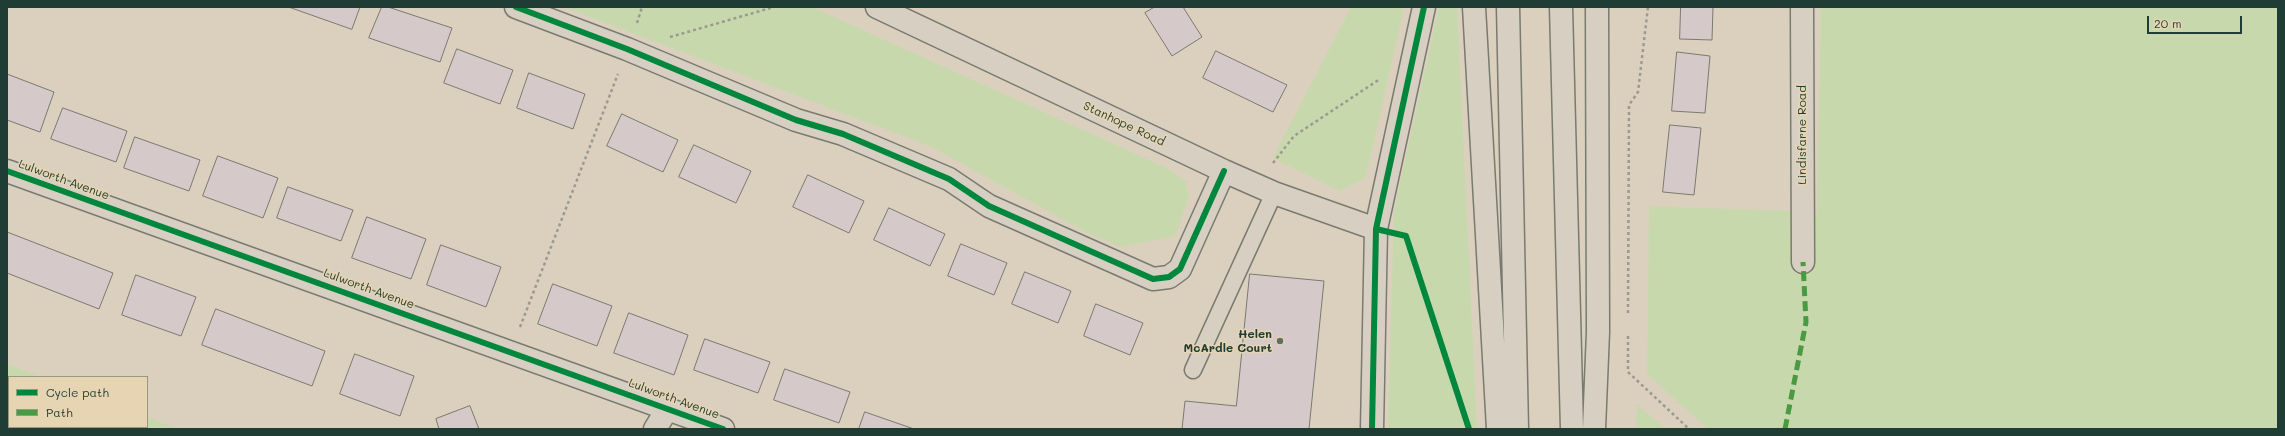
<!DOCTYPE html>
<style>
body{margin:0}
#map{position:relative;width:2285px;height:436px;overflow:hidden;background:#dbd0be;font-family:Mali,sans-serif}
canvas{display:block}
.frame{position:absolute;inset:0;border:8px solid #1f3d34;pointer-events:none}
.legend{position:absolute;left:8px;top:376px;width:140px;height:52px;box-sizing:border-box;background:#e7d4b2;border:1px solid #979880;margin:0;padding:5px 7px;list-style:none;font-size:12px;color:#1f3d34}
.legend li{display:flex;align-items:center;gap:8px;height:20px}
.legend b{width:20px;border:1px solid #979880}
.scale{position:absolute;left:2147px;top:16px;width:95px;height:18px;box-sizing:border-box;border:2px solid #1f3d34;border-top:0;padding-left:5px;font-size:12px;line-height:14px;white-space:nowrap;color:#1f3d34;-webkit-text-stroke:3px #e7d4b2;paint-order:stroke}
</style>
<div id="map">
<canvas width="2285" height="436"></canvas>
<div class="frame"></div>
<ul class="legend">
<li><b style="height:5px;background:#00873e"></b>Cycle path</li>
<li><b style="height:5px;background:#4a9a42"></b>Path</li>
</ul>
<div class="scale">20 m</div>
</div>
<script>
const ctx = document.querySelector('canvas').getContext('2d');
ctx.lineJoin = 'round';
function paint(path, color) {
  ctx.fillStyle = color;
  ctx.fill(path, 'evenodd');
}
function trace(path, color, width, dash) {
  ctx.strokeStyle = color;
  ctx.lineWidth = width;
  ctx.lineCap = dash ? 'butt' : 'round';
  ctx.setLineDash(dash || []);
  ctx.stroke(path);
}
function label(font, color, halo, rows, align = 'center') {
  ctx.font = font + ' Mali,sans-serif';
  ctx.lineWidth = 3;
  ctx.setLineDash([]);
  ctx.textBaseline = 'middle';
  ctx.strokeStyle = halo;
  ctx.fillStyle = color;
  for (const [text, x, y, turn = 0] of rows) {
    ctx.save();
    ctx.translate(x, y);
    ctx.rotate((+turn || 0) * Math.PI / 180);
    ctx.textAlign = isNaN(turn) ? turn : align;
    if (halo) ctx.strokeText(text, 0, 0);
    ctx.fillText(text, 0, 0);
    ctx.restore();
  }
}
const green = new Path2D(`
 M564 7H812L1169 169 1186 182 1189 197 1175 236 1121 247 1084 231 932 147Z
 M1351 7H1404L1366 177 1340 191 1273 158Z
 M1439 7H1457L1477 429H1388L1394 211Z
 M1821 7H2278V429H1708L1647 374 1649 206 1817 212Z
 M7 364 41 377H9V427H147V417L178 429H7Z
 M1637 405 1666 429H1636Z`);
const building = new Path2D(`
 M289 7H360L352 29Z
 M382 7H388L452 28 440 62 369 38Z
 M1155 7H1183L1202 37 1172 56 1145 13Z
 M1681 7H1713L1712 40 1680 39Z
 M457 49 513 70 500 104 444 83Z
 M1216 51 1287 85 1273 112 1203 78Z
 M1677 52 1710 56 1705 113 1672 111Z
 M529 73 585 94 573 129 517 108Z
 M7 74 54 92 40 132 7 120Z
 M63 108 127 131 116 162 51 139Z
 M622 114 678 140 663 172 607 146Z
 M1670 125 1701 128 1694 195 1663 192Z
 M135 137 200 160 189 191 124 168Z
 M694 145 751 171 736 203 679 177Z
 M218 156 278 178 263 218 203 196Z
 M808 175 864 201 849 233 793 207Z
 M288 187 353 210 341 241 277 218Z
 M889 208 945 234 930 266 874 240Z
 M367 217 426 239 411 279 352 258Z
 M7 232 113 273 99 309 7 273Z
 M961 244 1007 263 994 295 948 276Z
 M441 245 501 267 486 307 427 285Z
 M1025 272 1071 291 1058 323 1012 304Z
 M1250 274 1324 281 1309 429H1182L1185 401 1236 406Z
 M136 275 196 297 181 336 122 315Z
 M553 284 612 306 597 346 538 324Z
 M1096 304 1143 323 1130 355 1084 336Z
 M216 309 325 351 312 386 202 345Z
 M629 313 688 335 674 375 614 353Z
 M705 339 770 362 758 393 694 370Z
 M355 354 414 376 400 416 340 394Z
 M785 369 850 392 839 423 774 400Z
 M470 406 479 429H439L436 419Z
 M865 412 914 429H859Z`);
const path = new Path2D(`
 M637 23 642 7
 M670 37 774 7
 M1273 163 1294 136 1380 79
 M1628 313 1629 105 1638 92 1648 7
 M520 327 618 74
 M1628 336V372L1689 429`);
const lane = new Path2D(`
 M1193 370 1274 193`);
const street = new Path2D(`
 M516 7 627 49 796 120 843 134 949 179 989 206 1153 279 1169 277 1180 269 1224 171
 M877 7 1224 171 1274 193 1376 229
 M1802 7 1803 262
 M7 171 723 429
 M655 429 668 408
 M1372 429 1376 229 1424 7`);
const highway = new Path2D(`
 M1474 7 1498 429
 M1508 7 1517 429
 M1561 7 1572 429
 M1594 429 1598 332 1597 7`);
const quiet = new Path2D(`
 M1785 429 1806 322 1803 262`);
const cycleway = new Path2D(`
 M516 7 627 49 796 120 843 134 949 179 989 206 1153 279 1169 277 1180 269 1224 171
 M7 171 723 429
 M1376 229 1406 236 1469 429
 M1372 429 1376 229 1424 7`);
const markers = [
 [1280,341,4,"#617064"]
];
const streetNames = [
 ["Stanhope Road",1124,124,25],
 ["Lindisfarne Road",1802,135,-90],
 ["Lulworth Avenue",64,180,20],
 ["Lulworth Avenue",369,289,20],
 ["Lulworth Avenue",674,399,20]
];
const poiNames = [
 ["Helen",1272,334],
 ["McArdle Court",1272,348]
];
paint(green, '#c7d9ac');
paint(building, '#d5c9ca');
trace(building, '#797a70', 1);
trace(lane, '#797a70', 19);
trace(street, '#797a70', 25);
trace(highway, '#797a70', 25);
trace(path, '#9b9a90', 2.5, [3, 3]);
trace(lane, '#d7cfc2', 16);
trace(street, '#d7cfc2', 22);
trace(highway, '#d7cfc2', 22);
trace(quiet, '#4a9a42', 5, [10, 5]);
trace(cycleway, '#00873e', 6);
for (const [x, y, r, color] of markers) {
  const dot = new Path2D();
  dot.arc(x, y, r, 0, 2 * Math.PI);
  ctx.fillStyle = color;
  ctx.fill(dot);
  trace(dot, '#e7d4b2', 1.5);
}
label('12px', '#1f3d34', '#e7d4b2', streetNames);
label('bold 12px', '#1f3d34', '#e7d4b2', poiNames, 'right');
</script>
